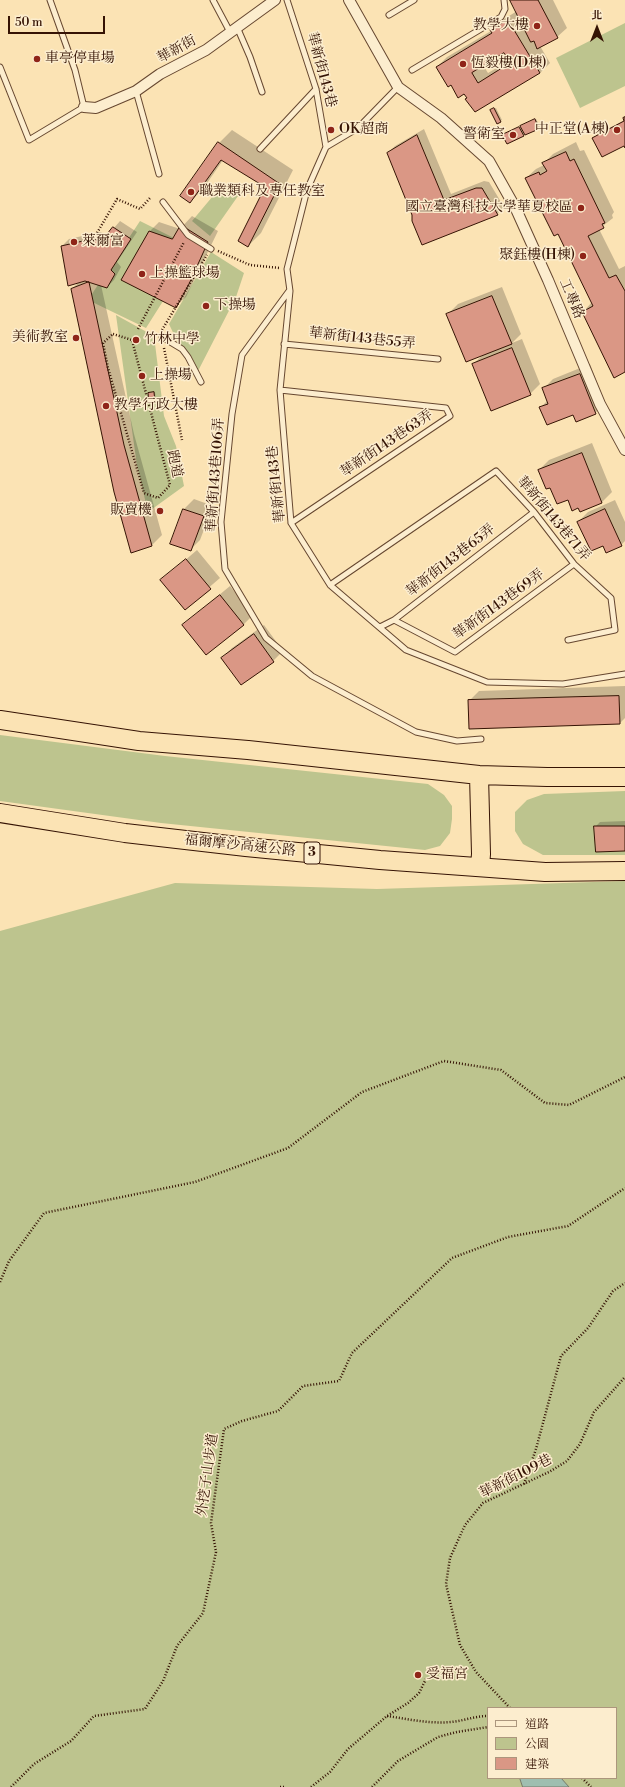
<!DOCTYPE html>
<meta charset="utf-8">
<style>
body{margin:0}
#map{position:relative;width:625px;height:1787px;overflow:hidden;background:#fbe3b4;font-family:"Libre Bodoni","Noto Serif TC",serif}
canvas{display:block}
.legend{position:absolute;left:487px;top:1707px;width:130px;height:72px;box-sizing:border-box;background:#fcedce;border:1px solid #ac967d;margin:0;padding:5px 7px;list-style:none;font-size:12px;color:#351304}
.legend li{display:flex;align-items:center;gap:8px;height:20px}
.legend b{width:20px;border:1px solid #ac967d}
.north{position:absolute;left:577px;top:8px;width:40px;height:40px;-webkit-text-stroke:3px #fcedce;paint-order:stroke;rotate:0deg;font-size:11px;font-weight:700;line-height:16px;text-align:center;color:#351304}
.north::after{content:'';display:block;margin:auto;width:14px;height:18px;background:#351304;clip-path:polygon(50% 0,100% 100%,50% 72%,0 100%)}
.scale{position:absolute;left:8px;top:16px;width:97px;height:18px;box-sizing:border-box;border:2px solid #351304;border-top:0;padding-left:5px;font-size:12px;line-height:14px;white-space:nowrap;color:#351304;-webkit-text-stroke:3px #fcedce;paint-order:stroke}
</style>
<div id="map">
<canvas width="625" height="1787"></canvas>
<ul class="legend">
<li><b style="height:5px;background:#fcedce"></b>道路</li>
<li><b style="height:11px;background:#bdc48e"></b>公園</li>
<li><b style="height:11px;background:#da9785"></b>建築</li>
</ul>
<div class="north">北</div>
<div class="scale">50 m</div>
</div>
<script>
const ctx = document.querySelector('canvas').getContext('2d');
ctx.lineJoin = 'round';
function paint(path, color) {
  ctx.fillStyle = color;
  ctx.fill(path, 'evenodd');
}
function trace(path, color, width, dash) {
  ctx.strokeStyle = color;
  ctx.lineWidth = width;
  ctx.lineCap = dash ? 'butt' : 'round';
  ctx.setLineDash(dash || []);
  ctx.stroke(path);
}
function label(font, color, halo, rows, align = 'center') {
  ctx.font = font + ' "Libre Bodoni","Noto Serif TC",serif';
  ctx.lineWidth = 3;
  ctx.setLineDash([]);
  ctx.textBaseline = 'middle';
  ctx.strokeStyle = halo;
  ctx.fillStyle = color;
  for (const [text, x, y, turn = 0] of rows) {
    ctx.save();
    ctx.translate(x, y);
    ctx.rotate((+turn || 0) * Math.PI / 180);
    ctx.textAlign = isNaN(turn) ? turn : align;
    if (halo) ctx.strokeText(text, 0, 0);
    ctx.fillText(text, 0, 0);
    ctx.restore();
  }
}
const green = new Path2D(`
 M625 23V86L580 108 556 58Z
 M223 184 238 196 210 236 192 221Z
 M140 221 196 249 146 328 88 300Z
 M211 252 244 273 236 297 198 371 178 343 169 324Z
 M116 315 154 336 164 416 176 446 184 486 148 512 137 466Z
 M0 735 165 756 428 784 444 795 452 806V819L450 833 440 846 425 850 161 823 0 801Z
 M625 791V855H543L523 844 515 831V812L527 800 544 794Z
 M625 881V1787H0V931L175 883 377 889ZM488 1708H616V1778H488Z`);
const water = new Path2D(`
 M520 1778H561L569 1787H523Z`);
const shadow = new Path2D(`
 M512 0H553L567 28 557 37 540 46 550 63 540 73 468 98 465 93 451 84 437 67 447 57 491 31 501 21 517 11ZM505 52 509 53 512 59 488 73 483 65Z
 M496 108 502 120 500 121 493 109Z
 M625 118V145L594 138 599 133 625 120Z
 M536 119 540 126 538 128 523 135 505 134Z
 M424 129 451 194 484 181 489 182 504 207 497 214 413 215 388 153 395 146Z
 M232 130 293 170 261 233 248 246 267 187 223 160 203 189 190 202 219 143Z
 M576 142 580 151 584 150 614 212 612 215 613 218 599 229 619 269 625 266V371L583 312 592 302 558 233 526 178 536 169 544 165 543 164 553 154Z
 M192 216 218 231 186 297 176 306 149 232 159 222 180 229Z
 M120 221 137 232 117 262 121 267 114 280 107 287 101 285 134 434 162 535 152 545 132 552 72 289 80 281 62 246 69 239 100 232 108 235Z
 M502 287 521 334 512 343 522 339 540 384 530 394 473 364 483 355 448 314 458 304Z
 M590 364 605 403 595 413 541 407 548 400 543 389 553 379Z
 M150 392H155L156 400 154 402 149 393Z
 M592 443 612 492 602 502 579 507 568 499 539 470 549 460Z
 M194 499 213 506 200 540 190 550 172 543 184 509Z
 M615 500 625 522V541L621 545 603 544 578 522 588 512Z
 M197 550 220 578 185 608 162 580Z
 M230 586 253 615 243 625H183Z
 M264 625 283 651 273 661 241 684 222 658 232 648Z
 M625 686V718L620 723 470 728 469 701 479 691Z
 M625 821V850L595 827 600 822Z`);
const building = new Path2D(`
 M510 0H538L558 38 537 49 534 41 531 42Z
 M508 20 540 73 475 112 465 99 467 98 464 94 458 98 451 85 448 87 436 67 492 33 490 30ZM504 53 506 56 509 55 513 61 478 83 472 73Z
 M494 108 501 122 497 124 490 110Z
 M625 117V148L624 146 602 157 592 138 624 121 623 118Z
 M535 119 539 129 525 135 520 126Z
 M519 127 524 136 507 144 502 135Z
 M417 135 444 200 476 188H482L498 215 422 245 412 221V215L387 153Z
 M218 142 280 184 248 247 238 241 265 187 221 160 190 203 180 196Z
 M566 152 570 161 574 159 605 223 602 224 604 228 588 236 609 278 616 275 625 291V372L614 378 582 312 593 306 558 234 554 236 525 178 539 172 540 175 547 171 542 163Z
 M181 225 208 242 189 284 176 308 121 280 149 231 172 239Z
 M113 227 131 239 111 270 115 274 107 288 85 281 68 286 61 246 92 239 101 241Z
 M89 282 124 445 152 546 131 553 114 492 71 289Z
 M492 296 512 344 466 362 446 314Z
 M512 348 531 395 491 411 472 364Z
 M580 374 596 414 576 422 573 415 547 425 539 407 548 404 542 388Z
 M154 392 155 402 149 403 148 393Z
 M582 453 602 503 580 512 578 508 572 511 568 500 557 504 550 488 546 489 538 470Z
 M183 509 204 516 191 551 170 544Z
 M605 509 622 546 606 553 603 546 591 551 577 522Z
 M186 559 211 589 185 610 160 580Z
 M220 595 244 625 206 655 182 625Z
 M254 634 274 662 241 685 221 658Z
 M619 696 620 724 469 729 468 700Z
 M594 826H625V851L596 852Z`);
const path = new Path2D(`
 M94 238 117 199 140 209 150 198
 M218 251 250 265 280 268
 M138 329 184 242
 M162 330 207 255
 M113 334 132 340 170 485 158 498 144 493 108 368 103 343Z
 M164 348 182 440
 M0 1282 9 1261 44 1213 195 1182 288 1148 362 1092 444 1061 501 1070 545 1103 569 1105 625 1077
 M524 1484 536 1449 561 1356 588 1328 613 1291 625 1283
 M510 1708 476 1672 460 1645 446 1584 450 1558 465 1525 483 1503 549 1472 567 1461 580 1444 594 1412 625 1377
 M387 1716C408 1719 429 1724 451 1722 463 1721 475 1716 488 1716
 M582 1778 591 1787
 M11 1787 34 1764 71 1741 94 1716 145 1709 163 1681 177 1646 203 1613 216 1552 211 1523 224 1429 242 1421 278 1411 303 1386 339 1381 352 1353 452 1258 508 1237 568 1226 625 1188
 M280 1787H284
 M311 1787 330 1772 348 1749 387 1716 408 1703 419 1693 427 1677
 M372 1787 398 1761 438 1737 457 1732 488 1727`);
const service = new Path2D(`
 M213 0 230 32
 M287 0 316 89 326 147
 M389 15 414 0
 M237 27 250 57 262 92
 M0 67 29 140 84 107 75 70 50 0
 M412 70 501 17 505 9 504 0
 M398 87 358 128 326 147 307 190 287 269 290 291 280 390 291 523 330 585 406 650 487 682 563 684 625 674
 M136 91 159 174
 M260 149 316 89
 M163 202 188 235 211 249
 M289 291 242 355 232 414 221 522 225 569 266 638 312 676 416 732 457 741 481 739
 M162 337 182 349 188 357 201 382
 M284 344 438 359
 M280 390 446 408 450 416 291 523
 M330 585 496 471 534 512 574 564 611 598 615 630 568 640
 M394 620 455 652 574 564
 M380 627 394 620 534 512`);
const minor = new Path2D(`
 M349 0 398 87 441 118 489 161 516 209 548 280 600 404 625 450
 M84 107 96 108 136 91 160 74 206 50 275 0`);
const motorway = new Path2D(`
 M0 720 139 741 248 750 479 775 547 777H625
 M479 775 481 854 480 867
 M0 813 125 833 246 847 380 860 545 872 625 871`);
const markers = [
 [537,26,4,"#8f2418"],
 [37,59,4,"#8f2418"],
 [463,64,4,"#8f2418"],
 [331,130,4,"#8f2418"],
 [617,130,4,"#8f2418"],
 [513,135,4,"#8f2418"],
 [191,192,4,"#8f2418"],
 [581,208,4,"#8f2418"],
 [74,242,4,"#8f2418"],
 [583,256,4,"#8f2418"],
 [142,274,4,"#8f2418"],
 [206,306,4,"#8f2418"],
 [76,338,4,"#8f2418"],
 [136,340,4,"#8f2418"],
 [142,376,4,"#8f2418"],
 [106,406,4,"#8f2418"],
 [160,511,4,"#8f2418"],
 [418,1675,4,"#8f2418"]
];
const shields = [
 [312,853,16]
];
const shieldNames = [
 ["3",312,853]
];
const poiNames = [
 ["教學大樓",529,26,"right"],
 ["車亭停車場",45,59],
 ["恆毅樓(D棟)",471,64],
 ["OK超商",339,130],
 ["中正堂(A棟)",609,130,"right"],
 ["警衛室",505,135,"right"],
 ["職業類科及專任教室",199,192],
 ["國立臺灣科技大學華夏校區",573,208,"right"],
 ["萊爾富",82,242],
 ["聚鈺樓(H棟)",575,256,"right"],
 ["上操籃球場",150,274],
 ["下操場",214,306],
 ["美術教室",68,338,"right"],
 ["竹林中學",144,340],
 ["上操場",150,376],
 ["教學行政大樓",114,406],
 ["販賣機",152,511,"right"],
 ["受福宮",426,1675]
];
const streetNames = [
 ["華新街",177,50,-29],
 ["華新街143巷",321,70,75],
 ["工專路",571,299,67],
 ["華新街143巷55弄",362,339,6],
 ["華新街143巷63弄",387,444,-34],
 ["跑道",174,464,78],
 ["華新街143巷106弄",216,475,-86],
 ["華新街143巷",277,484,-96],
 ["華新街143巷71弄",553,519,50],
 ["華新街143巷65弄",451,561,-38],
 ["華新街143巷69弄",499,605,-36],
 ["福爾摩沙高速公路",240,846,6],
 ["外挖子山步道",208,1475,-82],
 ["華新街109巷",516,1477,-27]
];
paint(green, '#bdc48e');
paint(water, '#9fbeb0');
trace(water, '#757a6b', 1);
paint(shadow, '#0003');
paint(building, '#da9785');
trace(building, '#351304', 1);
trace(service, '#664730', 7);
trace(minor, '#664730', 12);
trace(motorway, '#351304', 20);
trace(path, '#351304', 2.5, [1, 2]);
trace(service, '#fcedce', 5);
trace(minor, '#fcedce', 10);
trace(motorway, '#fbe3b4', 18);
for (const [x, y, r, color] of markers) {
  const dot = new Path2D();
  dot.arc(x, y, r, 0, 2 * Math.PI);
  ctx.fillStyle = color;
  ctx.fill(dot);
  trace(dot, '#fcedce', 1.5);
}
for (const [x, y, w] of shields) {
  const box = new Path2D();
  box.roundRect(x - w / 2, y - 11, w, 22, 3);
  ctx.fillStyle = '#fcedce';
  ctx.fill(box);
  trace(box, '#351304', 1);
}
label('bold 13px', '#351304', null, shieldNames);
label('14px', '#351304', '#fcedce', poiNames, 'left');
label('14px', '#351304', '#fcedce', streetNames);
</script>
